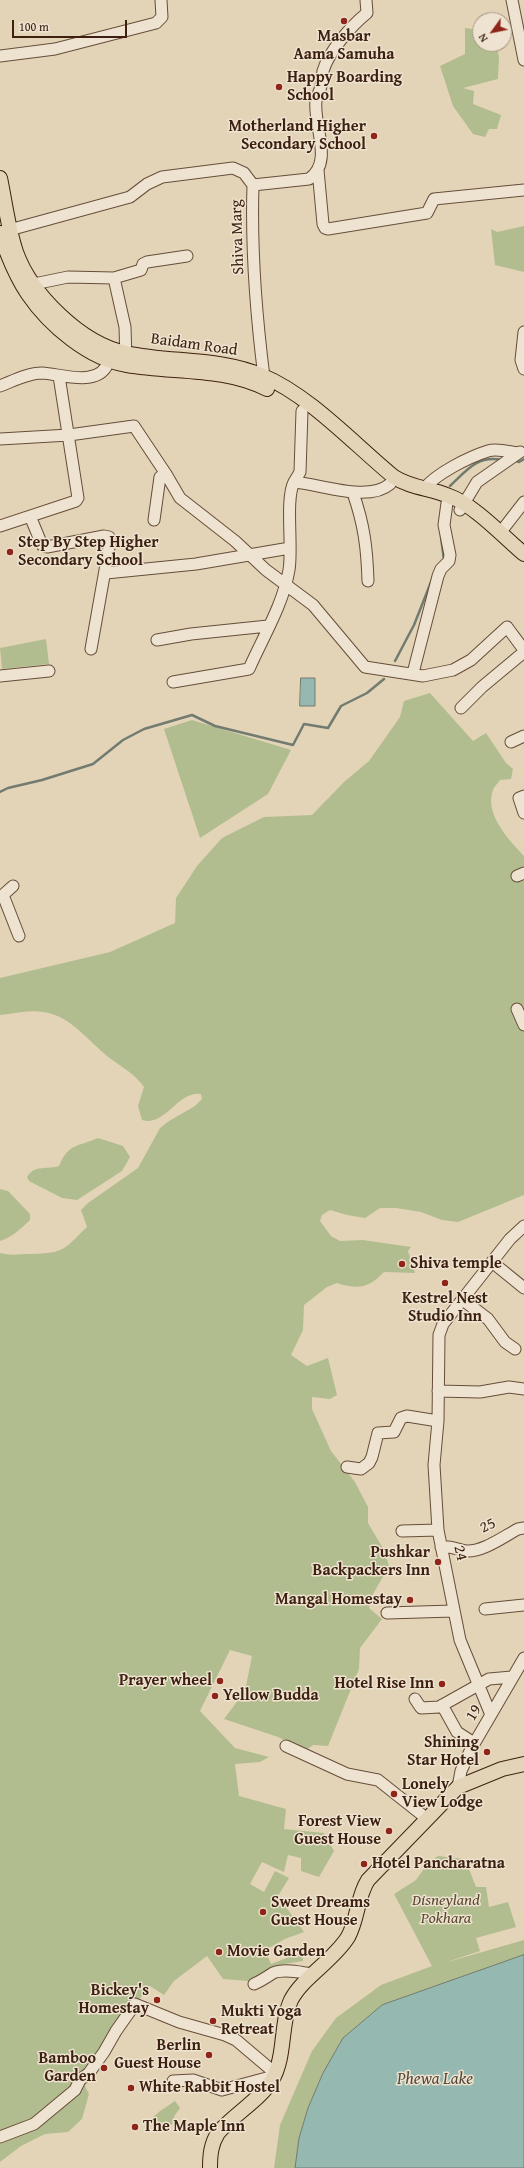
<!DOCTYPE html>
<style>
body{margin:0}
#map{position:relative;width:524px;height:2168px;overflow:hidden;background:#e3d4b7;font-family:"Gentium Book Plus",serif}
canvas{display:block}
.north{position:absolute;left:472px;top:12px;width:40px;height:40px;box-sizing:border-box;background:#ede3d0;border:1px solid #a79583;border-radius:50%;rotate:237deg;font-size:11px;font-weight:700;line-height:16px;text-align:center;color:#3e2010}
.north::after{content:'';display:block;margin:auto;width:14px;height:18px;background:#8f2418;clip-path:polygon(50% 0,100% 100%,50% 72%,0 100%)}
.scale{position:absolute;left:12px;top:20px;width:115px;height:18px;box-sizing:border-box;border:2px solid #3e2010;border-top:0;padding-left:5px;font-size:12px;line-height:14px;white-space:nowrap;color:#3e2010;-webkit-text-stroke:3px #ede3d0;paint-order:stroke}
</style>
<div id="map">
<canvas width="524" height="2168"></canvas>
<div class="north">N</div>
<div class="scale">100 m</div>
</div>
<script>
const ctx = document.querySelector('canvas').getContext('2d');
ctx.lineJoin = 'round';
function paint(path, color) {
  ctx.fillStyle = color;
  ctx.fill(path, 'evenodd');
}
function trace(path, color, width, dash) {
  ctx.strokeStyle = color;
  ctx.lineWidth = width;
  ctx.lineCap = dash ? 'butt' : 'round';
  ctx.setLineDash(dash || []);
  ctx.stroke(path);
}
function label(font, color, halo, rows, align = 'center') {
  ctx.font = font + ' "Gentium Book Plus",serif';
  ctx.lineWidth = 3;
  ctx.setLineDash([]);
  ctx.textBaseline = 'middle';
  ctx.strokeStyle = halo;
  ctx.fillStyle = color;
  for (const [text, x, y, turn = 0] of rows) {
    ctx.save();
    ctx.translate(x, y);
    ctx.rotate((+turn || 0) * Math.PI / 180);
    ctx.textAlign = isNaN(turn) ? turn : align;
    if (halo) ctx.strokeText(text, 0, 0);
    ctx.fillText(text, 0, 0);
    ctx.restore();
  }
}
const green = new Path2D(`
 M465 28 480 30V44H496L499 57 498 79 463 88 474 91 473 104 501 115 497 129H489L485 137 473 134 453 106 440 66 465 54Z
 M524 226V272L495 265 491 229 497 232Z
 M46 639 49 664 2 669 0 648Z
 M430 693 473 741 486 733 506 763 513 769 511 779 500 780C498 783 494 787 493 790 484 814 509 840 524 856V1195L458 1222 442 1220 421 1212 396 1208H380L365 1218 347 1215 330 1210 322 1215 320 1221 331 1236 340 1241 363 1240 411 1247 408 1251 415 1273 384 1272C369 1288 358 1290 337 1283L327 1287 304 1305 303 1330 291 1355 307 1366 328 1358 337 1395 330 1399 312 1397V1409L331 1451 355 1482 368 1507V1523L384 1550 389 1566 373 1594 369 1608 382 1619 360 1648 359 1669 328 1746 313 1745 305 1751 278 1737 224 1719 245 1691 252 1656 230 1650 200 1711 235 1748 269 1757 260 1762 235 1764 239 1796 286 1809 284 1829 324 1833 334 1851 319 1877 301 1871V1858L288 1855 284 1872 262 1862 250 1884 264 1892 275 1871 289 1878 278 1896 304 1932 285 1939 265 1950 271 1964 302 1952 303 1961 284 1964 248 1981 223 1979 207 1956 174 1981 164 1995 150 1986 113 2031 88 2071 85 2086 89 2094 82 2119 68 2132 45 2134 21 2146 0 2162V1253C11 1256 19 1254 31 1254 65 1253 63 1250 87 1227L81 1210 88 1203 138 1168 160 1128 169 1121 195 1106 202 1099 201 1094C177 1091 166 1127 142 1120L138 1106 144 1087C135 1074 123 1068 111 1059 92 1045 75 1021 52 1014 35 1008 17 1013 0 1015V978L110 952 175 923 176 898 197 866 222 838 264 817 312 815 344 782 369 761 400 717 404 701Z
 M192 720 291 750 268 794 200 838 164 729Z
 M98 1138 123 1146 130 1157 122 1171 77 1200 62 1198 29 1181 27 1177C35 1164 47 1170 59 1166 69 1142 79 1147 98 1138Z
 M0 1189 8 1191 30 1214V1220C22 1228 11 1238 0 1241Z
 M438 1856 465 1859 476 1887H486L489 1907 508 1902 516 1927 476 1938 480 1951 444 1963 524 1940V1956L382 2005 343 2038 323 2073 308 2108 299 2138 295 2168H274L280 2125 312 2051 336 2018 381 1985 432 1966 394 1894 416 1880 428 1863Z
 M175 2101 180 2108 175 2115 172 2125 150 2120 160 2111Z`);
const water = new Path2D(`
 M301 678H315V706H300Z
 M524 1955V2168H295L299 2138 308 2108 323 2073 343 2038 382 2005Z`);
const stream = new Path2D(`
 M514 460 519 462 524 459
 M450 486C467 470 477 455 502 460
 M441 537 444 560
 M395 661 414 625 433 577
 M0 792 8 788 42 780 93 764 123 740 144 729 192 715 215 726 293 745 304 724 328 728 341 706 367 693 384 679`);
const minor = new Path2D(`
 M512 0 524 60
 M0 56 55 49 156 23 162 17 161 0
 M318 170 323 224 325 228 328 229 427 213 434 199 524 190
 M253 185 309 179C334 162 313 126 316 101 317 96 320 91 321 86 322 82 322 76 323 71 329 51 351 26 367 13L366 0
 M253 185C251 248 256 314 264 377
 M2 232 130 197 147 184 162 177 233 168 244 173 253 185
 M114 278 141 270 143 264 147 262 187 256
 M34 284 68 277 114 278 125 327 126 361
 M524 332 521 360 524 369
 M0 386C13 381 28 373 42 373 62 374 101 389 109 360
 M302 411 300 472 294 482C320 484 368 503 390 484
 M0 439 69 435 134 426 166 474 180 498 235 541 266 570 313 605 365 667 423 676 453 670 471 660 507 627 524 650
 M424 489C435 474 469 457 488 451 497 448 509 452 518 453
 M353 493C364 524 367 548 368 581
 M460 510 477 482 520 452
 M30 516 42 545 47 547 104 536 109 537 110 542 91 649
 M154 520 160 477 166 474
 M0 526 76 501 78 498 59 376
 M500 533 524 502
 M106 573 196 564 290 548
 M157 640 191 634 268 626
 M413 673 438 576 441 569 449 561 450 555 444 525 447 503
 M0 676 49 671
 M173 682 249 669C263 637 283 605 289 570 293 546 285 500 294 482
 M461 708 482 687 524 652
 M511 742 524 736
 M524 796 519 798 524 813
 M517 876 524 873
 M13 886 3 895 19 936
 M517 1009 524 1025
 M492 1262 524 1288
 M463 1300 488 1319 505 1342 515 1349
 M438 1391 480 1392 509 1387 524 1389
 M347 1467 361 1469 369 1463 372 1457 378 1433 394 1432 401 1418 407 1416 438 1421
 M402 1531 438 1530
 M441 1547C451 1545 457 1550 466 1551 483 1552 503 1537 518 1529L524 1528
 M485 1609 524 1605
 M387 1613 453 1611
 M415 1699 421 1708 439 1707 489 1679 512 1677
 M442 1705 457 1732 474 1743
 M491 1715 460 1640 438 1530 434 1465 438 1421 439 1335 443 1324 510 1239 524 1226
 M286 1746 347 1774 378 1780 426 1818
 M458 1787 461 1771 471 1749 524 1658
 M254 1984C261 1981 267 1977 273 1973 285 1968 302 1973 314 1974
 M173 2081 193 2080 222 2090 274 2076
 M0 2137 34 2124 75 2090 80 2080 89 2073 104 2052 116 2031 135 2004 179 2022 225 2035 236 2040 275 2073`);
const major = new Path2D(`
 M0 178C5 202 8 228 16 252 31 294 81 344 126 353 172 363 218 357 263 376 309 395 355 445 394 477 411 488 430 488 449 496 473 504 504 537 524 554
 M0 233C7 254 15 275 28 294 49 325 89 359 127 365 173 373 225 367 267 389
 M210 2168C210 2155 211 2144 218 2133 233 2115 261 2099 272 2080 286 2056 280 2024 291 2000 303 1977 333 1961 348 1937 358 1919 357 1897 368 1880L458 1787 502 1769 524 1764`);
const markers = [
 [344,21,4,"#8f2418"],
 [279,87,4,"#8f2418"],
 [374,136,4,"#8f2418"],
 [10,552,4,"#8f2418"],
 [402,1264,4,"#8f2418"],
 [445,1283,4,"#8f2418"],
 [438,1562,4,"#8f2418"],
 [410,1600,4,"#8f2418"],
 [220,1681,4,"#8f2418"],
 [442,1684,4,"#8f2418"],
 [215,1696,4,"#8f2418"],
 [487,1752,4,"#8f2418"],
 [394,1794,4,"#8f2418"],
 [389,1831,4,"#8f2418"],
 [364,1864,4,"#8f2418"],
 [263,1912,4,"#8f2418"],
 [219,1952,4,"#8f2418"],
 [157,2000,4,"#8f2418"],
 [213,2021,4,"#8f2418"],
 [209,2055,4,"#8f2418"],
 [104,2068,4,"#8f2418"],
 [131,2088,4,"#8f2418"],
 [135,2127,4,"#8f2418"]
];
const poiNames = [
 ["Masbar",344,37,"center"],
 ["Aama Samuha",344,55,"center"],
 ["Happy Boarding",287,78],
 ["School",287,96],
 ["Motherland Higher",366,127,"right"],
 ["Secondary School",366,145,"right"],
 ["Step By Step Higher",18,543],
 ["Secondary School",18,561],
 ["Shiva temple",410,1264],
 ["Kestrel Nest",445,1299,"center"],
 ["Studio Inn",445,1317,"center"],
 ["Pushkar",430,1553,"right"],
 ["Backpackers Inn",430,1571,"right"],
 ["Mangal Homestay",402,1600,"right"],
 ["Prayer wheel",212,1681,"right"],
 ["Hotel Rise Inn",434,1684,"right"],
 ["Yellow Budda",223,1696],
 ["Shining",479,1743,"right"],
 ["Star Hotel",479,1761,"right"],
 ["Lonely",402,1785],
 ["View Lodge",402,1803],
 ["Forest View",381,1822,"right"],
 ["Guest House",381,1840,"right"],
 ["Hotel Pancharatna",372,1864],
 ["Sweet Dreams",271,1903],
 ["Guest House",271,1921],
 ["Movie Garden",227,1952],
 ["Bickey's",149,1991,"right"],
 ["Homestay",149,2009,"right"],
 ["Mukti Yoga",221,2012],
 ["Retreat",221,2030],
 ["Berlin",201,2046,"right"],
 ["Guest House",201,2064,"right"],
 ["Bamboo",96,2059,"right"],
 ["Garden",96,2077,"right"],
 ["White Rabbit Hostel",139,2088],
 ["The Maple Inn",143,2127]
];
const streetNames = [
 ["Shiva Marg",238,237,-92],
 ["Baidam Road",194,345,8],
 ["25",488,1526,-26],
 ["24",460,1553,77],
 ["19",474,1713,-59]
];
const parkNames = [
 ["Disneyland",446,1901],
 ["Pokhara",446,1919]
];
const waterNames = [
 ["Phewa Lake",435,2080]
];
paint(green, '#b2bd8f');
paint(water, '#95b8b0');
trace(water, '#727b70', 1);
trace(stream, '#727b70', 2.5);
trace(minor, '#674d3a', 13);
trace(major, '#3e2010', 16);
trace(minor, '#ede3d0', 11);
trace(major, '#e3d4b7', 14);
for (const [x, y, r, color] of markers) {
  const dot = new Path2D();
  dot.arc(x, y, r, 0, 2 * Math.PI);
  ctx.fillStyle = color;
  ctx.fill(dot);
  trace(dot, '#ede3d0', 1.5);
}
label('bold 16px', '#3e2010', '#ede3d0', poiNames, 'left');
label('16px', '#3e2010', '#ede3d0', streetNames);
label('italic 16px', '#5b4730', '#ede3d0', parkNames);
label('italic 17px', '#544638', '#ede3d0', waterNames);
</script>
